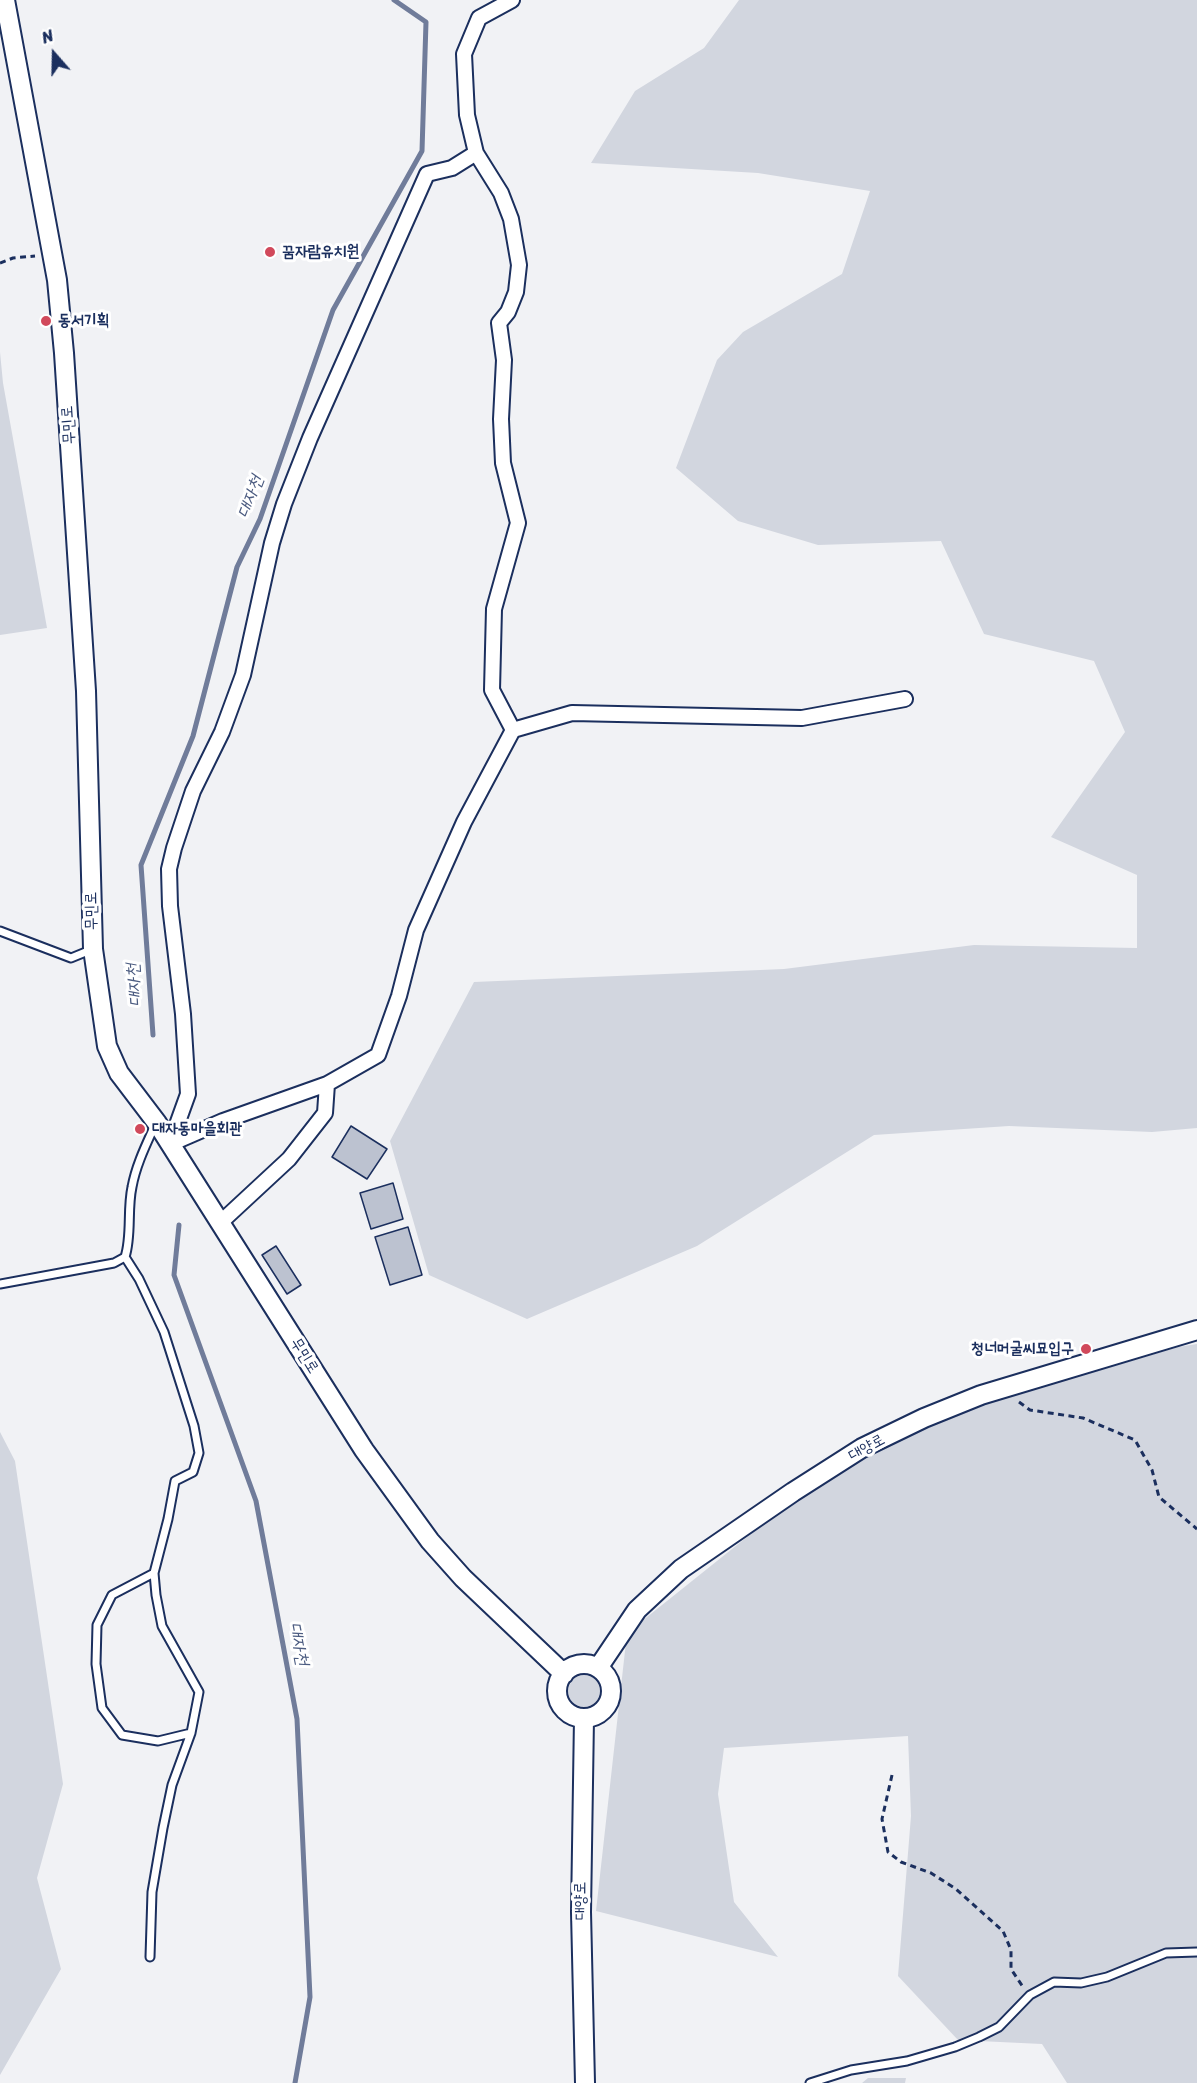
<!DOCTYPE html>
<meta charset="utf-8">
<style>
body{margin:0}
#map{position:relative;width:1197px;height:2083px;overflow:hidden;background:#f1f2f5;font-family:Sriracha,sans-serif}
canvas{display:block}
.north{position:absolute;left:24px;top:24px;width:60px;height:60px;-webkit-text-stroke:4px #fff;paint-order:stroke;rotate:340deg;font-size:16px;font-weight:700;line-height:24px;text-align:center;color:#1b2f5e}
.north::after{content:'';display:block;margin:auto;width:21px;height:27px;background:#1b2f5e;clip-path:polygon(50% 0,100% 100%,50% 72%,0 100%)}
</style>
<div id="map">
<canvas width="1197" height="2083"></canvas>
<div class="north">N</div>
</div>
<script>
const ctx = document.querySelector('canvas').getContext('2d');
ctx.lineJoin = 'round';
function paint(path, color) {
  ctx.fillStyle = color;
  ctx.fill(path, 'evenodd');
}
function trace(path, color, width, dash) {
  ctx.strokeStyle = color;
  ctx.lineWidth = width;
  ctx.lineCap = dash ? 'butt' : 'round';
  ctx.setLineDash(dash || []);
  ctx.stroke(path);
}
function label(font, color, halo, rows, align = 'center') {
  ctx.font = font + ' Sriracha,"Poor Story",sans-serif';
  ctx.lineWidth = 6;
  ctx.setLineDash([]);
  ctx.textBaseline = 'middle';
  ctx.strokeStyle = halo;
  ctx.fillStyle = color;
  for (const [text, x, y, turn = 0] of rows) {
    ctx.save();
    ctx.translate(x, y);
    ctx.rotate((+turn || 0) * Math.PI / 180);
    ctx.textAlign = isNaN(turn) ? turn : align;
    if (halo) ctx.strokeText(text, 0, 0);
    ctx.fillText(text, 0, 0);
    ctx.restore();
  }
}
const green = new Path2D(`
 M739 0H1197V1128L1152 1132 1009 1126 874 1135 697 1246 527 1319 429 1275 390 1141 474 982 784 969 974 945 1137 948V875L1051 837 1125 732 1094 661 984 634 941 541 818 545 738 521 676 468 717 360 743 332 842 274 870 191 758 173 591 163 635 91 704 48Z
 M0 352 3 383 47 628 0 635Z
 M1197 1344V2083H1067L1042 2044 958 2040 898 1976 911 1816 908 1736 724 1748 718 1794 734 1902 778 1957 596 1911 627 1633 752 1533 860 1441 1178 1347Z
 M0 1432 15 1461 63 1784 37 1878 61 1969 0 2075Z
 M568 1691a16 16 0 1 1 32 0a16 16 0 1 1-32 0Z
 M868 2078H906L905 2083H862Z`);
const stream = new Path2D(`
 M153 1035 141 865 193 736 237 567 260 519 333 310 422 151 426 22 394 0
 M179 1225 174 1275 256 1501 297 1719 310 1997 295 2083`);
const building = new Path2D(`
 M351 1126 387 1149 367 1179 332 1157Z
 M393 1183 403 1219 371 1229 360 1193Z
 M408 1227 422 1275 390 1285 375 1237Z
 M276 1246 301 1285 287 1294 262 1255Z`);
const path = new Path2D(`
 M0 263 13 258 35 256
 M1019 1402 1030 1410 1083 1418 1135 1440 1152 1470 1159 1497 1197 1529
 M892 1775 882 1819 888 1852 901 1862 931 1873 956 1889 1003 1931 1011 1950V1969L1023 1987`);
const service = new Path2D(`
 M0 931 71 958 93 949
 M125 1257 139 1279 164 1332 194 1426 199 1453 193 1472 175 1481 168 1519 154 1573 156 1595 162 1626 199 1692 191 1733 172 1785 163 1828 152 1892 150 1957
 M0 1284 114 1263 125 1257C132 1236 127 1210 132 1187 136 1165 146 1145 155 1125
 M154 1573 112 1595 97 1625 96 1664 102 1708 122 1735 158 1741 191 1733
 M810 2083 851 2070 907 2061 955 2047 979 2037 999 2027 1030 1995 1054 1982 1081 1983 1107 1977 1166 1953 1197 1952`);
const minor = new Path2D(`
 M512 0 479 18 464 54 467 115 476 153 501 193 511 219 519 265 516 292 508 312 499 323 504 360 501 419 503 463 518 523 494 609 492 690 513 730
 M170 1144 188 1094 183 1014 170 906 169 869 174 848 193 791 222 732 243 675 272 543 284 504 310 438 427 174 452 168 476 153
 M170 1144 223 1121 327 1084 378 1055 399 996 416 930 464 822 513 730 572 713 802 718 905 699
 M220 1223 289 1159 325 1113 327 1084`);
const tertiary = new Path2D(`
 M5 0 57 280 64 353 86 691 93 949 107 1046 119 1073 157 1123 364 1450 430 1541 463 1578 564 1674
 M557 1691a27 27 0 1 1 54 0a27 27 0 1 1-54 0Z
 M598 1668 637 1610 681 1569 793 1492 862 1448 924 1418 981 1395 1197 1330
 M584 1718 581 1912 585 2083`);
const markers = [
 [270,252,6,"#d1495b"],
 [46,321,6,"#d1495b"],
 [140,1129,6,"#d1495b"],
 [1086,1349,6,"#d1495b"]
];
const poiNames = [
 ["꿈자람유치원",282,252],
 ["동서기획",58,321],
 ["대자동마을회관",152,1129],
 ["청너머굴씨묘입구",1074,1349,"right"]
];
const streetNames = [
 ["무민로",69,425,-94],
 ["무민로",92,911,-91],
 ["무민로",304,1356,58],
 ["대양로",867,1448,-29],
 ["대양로",581,1901,-90]
];
const waterNames = [
 ["대자천",251,497,-69],
 ["대자천",135,985,-94],
 ["대자천",298,1644,79]
];
paint(green, '#d2d6df');
trace(stream, '#707c9a', 5);
paint(building, '#bcc2d0');
trace(building, '#1b2f5e', 1.5);
trace(service, '#1b2f5e', 11);
trace(minor, '#1b2f5e', 18);
trace(tertiary, '#1b2f5e', 22);
trace(path, '#1b2f5e', 3, [6, 4.5]);
trace(service, '#fff', 7);
trace(minor, '#fff', 14);
trace(tertiary, '#fff', 18);
for (const [x, y, r, color] of markers) {
  const dot = new Path2D();
  dot.arc(x, y, r, 0, 2 * Math.PI);
  ctx.fillStyle = color;
  ctx.fill(dot);
  trace(dot, '#fff', 2);
}
label('bold 16px', '#1b2f5e', '#fff', poiNames, 'left');
label('16px', '#1b2f5e', '#fff', streetNames);
label('italic 18px', '#4c5c81', '#fff', waterNames);
</script>
